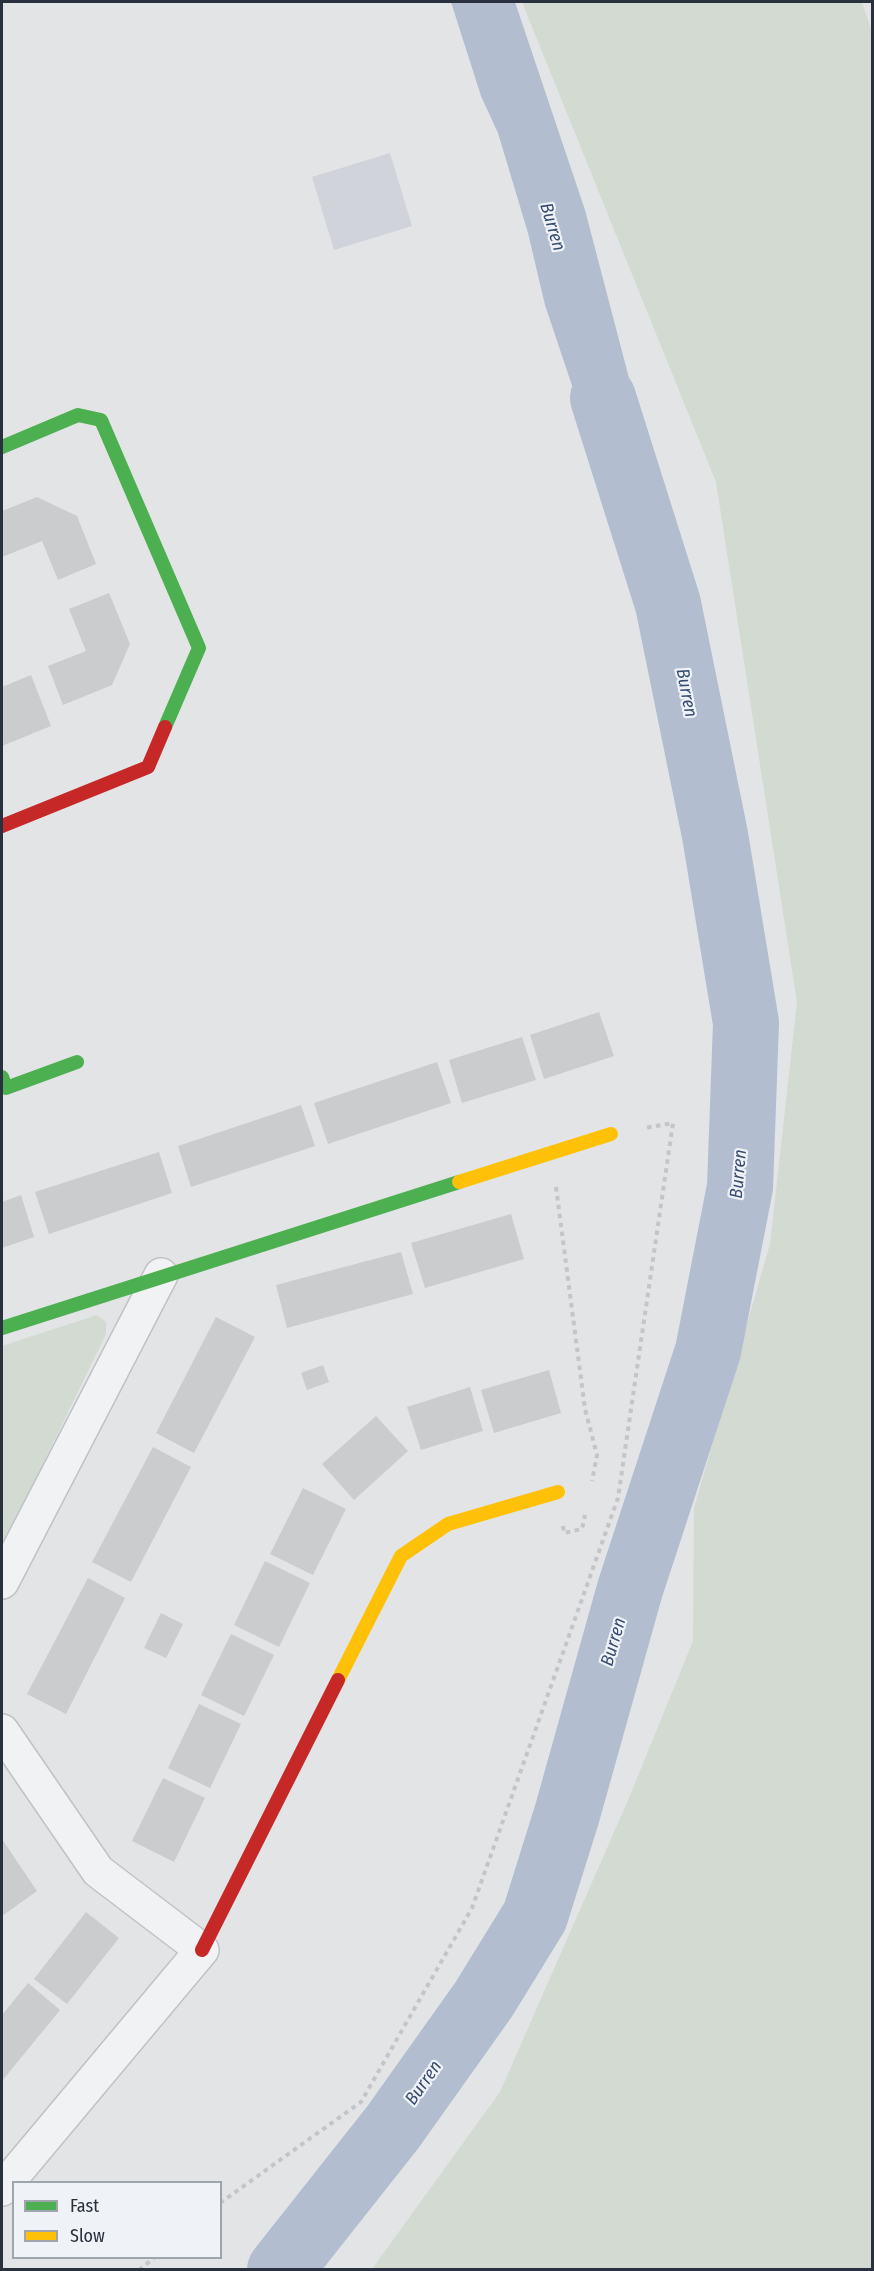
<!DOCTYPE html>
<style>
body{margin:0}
#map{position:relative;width:874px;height:2271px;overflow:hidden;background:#e2e4e6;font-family:"Fira Sans Condensed",sans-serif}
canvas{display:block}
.frame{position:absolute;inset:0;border:3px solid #29303e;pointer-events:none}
.legend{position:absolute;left:12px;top:2181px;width:210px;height:78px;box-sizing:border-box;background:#eff2f6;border:2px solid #a0a4ac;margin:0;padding:8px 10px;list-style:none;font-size:18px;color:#29303e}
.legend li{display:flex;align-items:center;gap:12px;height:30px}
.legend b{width:30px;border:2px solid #a0a4ac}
</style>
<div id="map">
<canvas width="874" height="2271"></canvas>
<div class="frame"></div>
<ul class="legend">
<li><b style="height:8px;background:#4caf50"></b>Fast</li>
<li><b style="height:8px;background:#ffc107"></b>Slow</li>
</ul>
</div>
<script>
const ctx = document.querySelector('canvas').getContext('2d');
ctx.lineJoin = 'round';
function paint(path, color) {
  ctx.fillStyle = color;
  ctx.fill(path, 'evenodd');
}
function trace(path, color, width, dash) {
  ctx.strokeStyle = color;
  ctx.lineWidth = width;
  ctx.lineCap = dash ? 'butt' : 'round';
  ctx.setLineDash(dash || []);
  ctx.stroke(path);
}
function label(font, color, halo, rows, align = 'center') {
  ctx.font = font + ' "Fira Sans Condensed",sans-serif';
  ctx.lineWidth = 4.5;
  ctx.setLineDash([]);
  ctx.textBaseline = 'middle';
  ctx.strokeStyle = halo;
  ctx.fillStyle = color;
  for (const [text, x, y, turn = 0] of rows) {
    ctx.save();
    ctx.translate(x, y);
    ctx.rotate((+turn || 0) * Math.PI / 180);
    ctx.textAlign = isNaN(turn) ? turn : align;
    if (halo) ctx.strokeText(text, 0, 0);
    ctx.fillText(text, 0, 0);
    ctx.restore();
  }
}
const built = new Path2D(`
 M390 153 412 226 334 250 312 177Z`);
const green = new Path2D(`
 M522 2H862L872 33V2269H372L500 2092 629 1798 693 1641 694 1508 770 1244 797 1002 716 482Z
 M97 1315 106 1322V1334L2 1548V1346Z`);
const water = new Path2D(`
 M451 2H515L585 210 647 447 651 479 608 493 545 305 528 233 498 133 481 96Z`);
const river = new Path2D(`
 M280 2270 393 2127 484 1999 535 1916 567 1814 630 1589 708 1351 740 1187 746 1023 715 835 668 604 603 398`);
const building = new Path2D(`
 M37 497 77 516 96 564 58 580 42 541 2 557V511Z
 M109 593 130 644 112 685 63 705 48 666 86 651 69 609Z
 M31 675 51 726 2 746V687Z
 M599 1012 614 1056 544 1079 530 1035Z
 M522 1037 536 1080 462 1103 449 1060Z
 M437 1062 451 1103 328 1144 314 1103Z
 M301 1105 315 1146 191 1187 178 1146Z
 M159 1152 172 1193 49 1234 35 1192Z
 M21 1195 34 1237 2 1248V1202Z
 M511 1214 524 1259 425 1288 411 1243Z
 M401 1252 413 1294 287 1328 276 1285Z
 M216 1317 255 1337 194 1453 156 1433Z
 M323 1365 329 1382 307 1390 301 1373Z
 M549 1370 561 1413 494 1433 481 1390Z
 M470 1387 483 1431 421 1450 407 1407Z
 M376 1416 408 1451 354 1500 322 1464Z
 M153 1447 191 1467 131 1582 92 1562Z
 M303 1488 346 1509 313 1575 270 1554Z
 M265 1561 310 1583 279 1647 234 1625Z
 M88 1578 125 1598 66 1714 27 1694Z
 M161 1613 183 1624 166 1658 144 1648Z
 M231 1634 274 1655 244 1716 201 1695Z
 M199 1704 241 1724 210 1788 168 1768Z
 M163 1778 205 1798 174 1862 132 1841Z
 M2 1839 37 1891 2 1916Z
 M86 1912 119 1938 67 2004 34 1979Z
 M28 1983 60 2010 2 2081V2015Z`);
const path = new Path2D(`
 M556 1187 585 1409 597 1455 592 1481
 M563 1526 564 1533 582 1529 585 1515
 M220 2203 361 2102 472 1908 618 1498 673 1123 645 1128
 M139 2270 154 2258`);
const street = new Path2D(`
 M2 1582 161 1275
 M2 1731 98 1871 202 1950 2 2189`);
const fast = new Path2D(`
 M2 447 78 415 101 420 199 648 165 727
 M2 1077 6 1088 77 1062
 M2 1328 459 1182`);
const slow = new Path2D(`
 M459 1182 611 1134
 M338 1680 401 1556 448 1524 558 1492`);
const jam = new Path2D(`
 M2 826 148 767 165 727
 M202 1950 338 1680`);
const waterNames = [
 ["Burren",552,227,73],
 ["Burren",686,693,79],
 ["Burren",739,1174,-85],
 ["Burren",614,1642,-74],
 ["Burren",424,2083,-55]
];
paint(built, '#d0d3d9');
paint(green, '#d2dad2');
paint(water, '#b2bed0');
trace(river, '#b2bed0', 66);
paint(building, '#caccce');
trace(street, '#c0c2c4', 36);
trace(path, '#c3c5c9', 4, [4.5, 4.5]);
trace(street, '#f1f2f3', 33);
trace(fast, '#4caf50', 14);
trace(slow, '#ffc107', 14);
trace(jam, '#c62828', 14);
label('italic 18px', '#364d70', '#eff2f6', waterNames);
</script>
